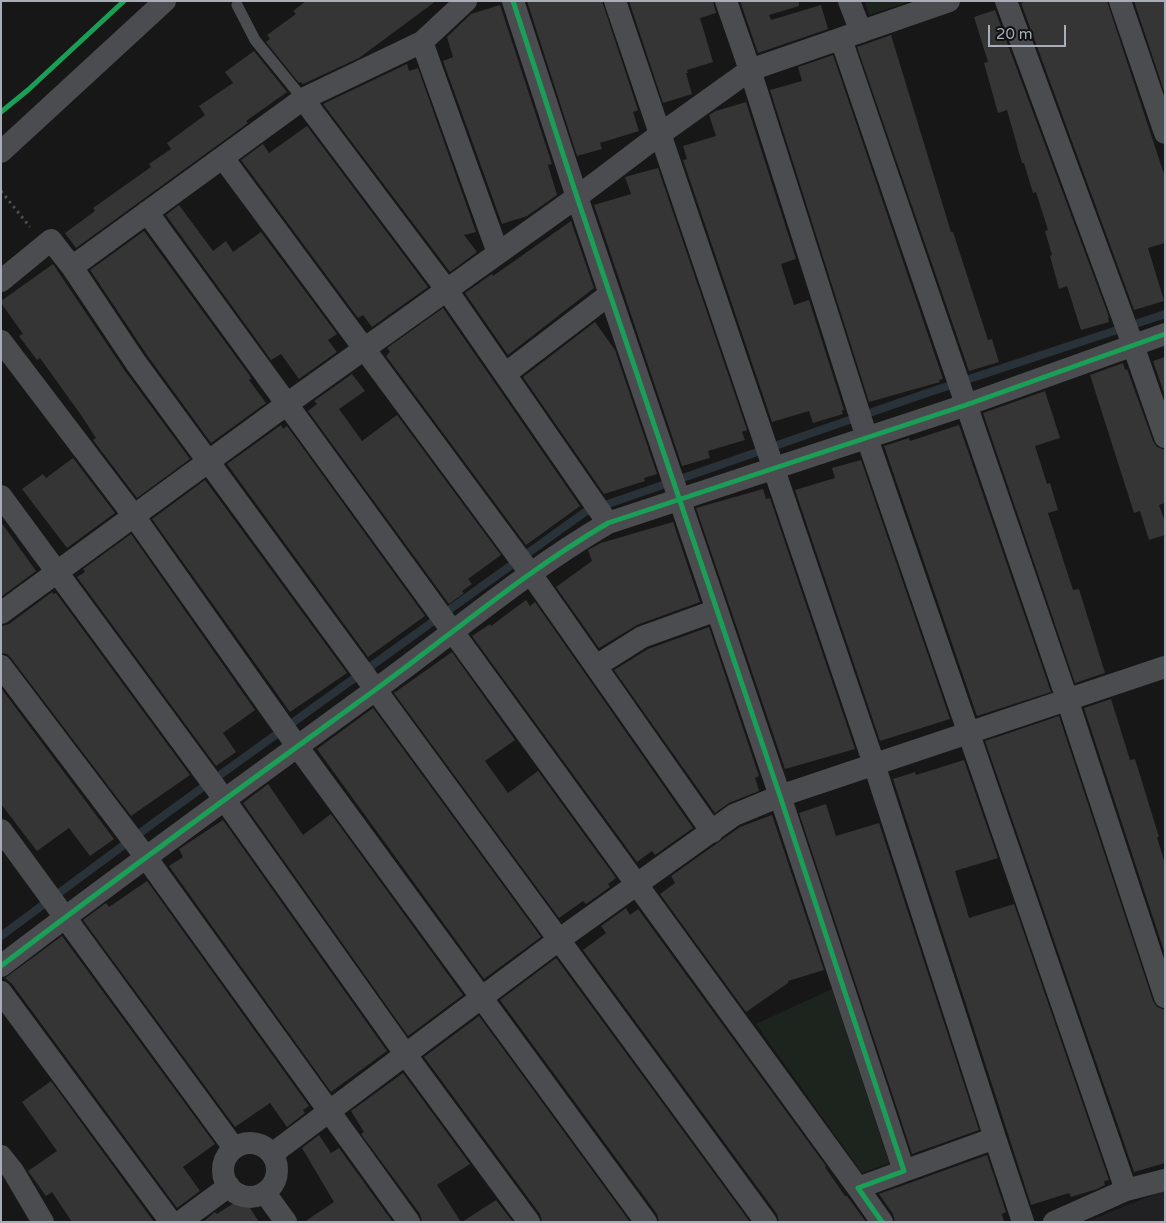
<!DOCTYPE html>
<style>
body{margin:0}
#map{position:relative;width:1166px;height:1223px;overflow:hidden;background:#171717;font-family:"Varela Round",sans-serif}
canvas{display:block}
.frame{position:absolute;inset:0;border:2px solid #a8adb8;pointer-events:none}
.scale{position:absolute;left:988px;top:25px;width:78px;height:22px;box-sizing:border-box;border:2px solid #a8adb8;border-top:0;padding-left:6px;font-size:15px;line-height:18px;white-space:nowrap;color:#a8adb8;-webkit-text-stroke:4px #111113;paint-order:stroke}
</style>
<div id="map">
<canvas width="1166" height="1223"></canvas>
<div class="frame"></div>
<div class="scale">20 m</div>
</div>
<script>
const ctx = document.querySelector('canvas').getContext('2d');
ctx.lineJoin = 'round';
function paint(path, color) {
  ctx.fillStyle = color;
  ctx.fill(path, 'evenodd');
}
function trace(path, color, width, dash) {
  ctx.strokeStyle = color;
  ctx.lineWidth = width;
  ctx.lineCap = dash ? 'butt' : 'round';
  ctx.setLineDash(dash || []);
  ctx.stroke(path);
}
const built = new Path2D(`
 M1165 1190V1222H1086Z`);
const green = new Path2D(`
 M865 1H911L869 15Z
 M832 989 889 1163 862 1173 756 1024Z`);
const stream = new Path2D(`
 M1 936 163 816 585 512 924 394 1165 314`);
const building = new Path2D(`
 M306 1H436L359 58 303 84 301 82 299 83 266 42 270 39 267 35 296 14 293 11Z
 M527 1H602L638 110 633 112 639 131 600 143 602 149 577 156Z
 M629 1H713L716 13 700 18 713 62 687 70 688 73H686L692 94 663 103Z
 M740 1H799V6L769 15 771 20 821 5 828 29 758 53Z
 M1026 1H1107L1165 177V243L1148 248 1164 301 1134 310 1021 3Z
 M1134 1H1165V91H1164Z
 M500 5 552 164 548 165 557 195 527 216 502 224 443 61 453 57 447 37 471 14Z
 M995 10 1109 317 1108 318 1109 322 1081 330 1067 286 1059 289 1050 256 1052 255 1045 231 1048 230 1036 192 1033 193 1024 163H1022L1007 110 998 113 984 63 988 62 974 17Z
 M891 35 951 232H953L988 340 992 339 999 362 969 371 857 47Z
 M254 51 287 92 246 121 248 123 76 248 65 233 95 211 93 208 151 167 149 164 171 149 167 143 205 115 199 106 233 83 225 72Z
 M833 55 943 379 939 380 940 382 869 402 770 90 802 81 798 67Z
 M407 64 409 71 418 68 476 232 464 235 477 252 450 272 323 104Z
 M746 102 796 259 781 264 794 305 809 300 844 410H842L843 414 813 423 809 411 772 422 683 160 687 159 683 146 716 136 709 115 716 111Z
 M307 126 428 287 372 327 363 315 358 318 241 160 263 144 269 153Z
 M658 168 747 430 742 432 745 440 708 451 710 458 682 466 594 205 631 194 625 177Z
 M179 205 213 251 226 241 233 252 261 232 337 334 328 340 337 352 299 379 281 354 271 360 166 215Z
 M571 221 594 288 508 355 465 293 492 274 493 276Z
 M144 231 250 376 251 379 249 380 266 403 211 443 147 355 90 270Z
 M53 264 125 371 190 459 137 498 93 440 96 438 81 415 40 358 37 360 19 336 23 334 1 303V301Z
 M443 308 580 506 526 545 386 356 390 352 387 348Z
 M595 322 615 350 657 474 644 478 645 481 604 494 523 377Z
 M1165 357V396L1153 361Z
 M1123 363 1125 370 1127 369 1153 441 1157 447 1165 450V503L1159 505 1165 522V535L1149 540 1140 511 1134 513 1090 375Z
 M352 374 365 391 339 409 362 441 397 415 501 555 468 579 472 584 462 591 464 593 449 604 308 411 317 404 314 401Z
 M1045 391 1060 438 1035 446 1047 484 1050 483 1058 510 1048 513 1073 590 1079 589 1105 673 1075 683 983 413Z
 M281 425 283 429 287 426 425 616 368 657 227 464Z
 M959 425 1051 692 977 716 884 446 909 438 910 441Z
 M73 458 115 513 67 548 22 489 43 474 46 478Z
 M861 460 950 719 880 741 795 490 835 478 832 468Z
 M205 480 347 673 290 712 152 519Z
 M763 489 766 499 770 498 855 749 785 769 696 508Z
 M1 522 36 571 1 597Z
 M673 522 700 602 637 625 599 648 556 587 592 561 588 550 601 543Z
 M131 534 255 710 223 733 236 752 216 766 77 577 85 572 83 569Z
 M52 592 53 594 56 593 190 775 131 816 11 658 7 654 1 653V626L9 624Z
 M526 600 530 606 535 602 693 828 655 855 652 851 637 862 472 636 490 624 491 626Z
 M709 627 759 776 755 778 759 791 729 803 715 813 614 670 648 649Z
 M452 652 515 740 485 761 508 793 538 771 616 878 608 884 610 887 586 904 583 901 559 918 394 693Z
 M1 688 114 839 90 856 69 828 37 851 1 804Z
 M1111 699 1130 760 1135 759 1159 837H1157L1165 864V954L1084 708Z
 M373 708 541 937 484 979 317 749Z
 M1059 716 1153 1001 1157 1007 1165 1010V1163L1134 1172 985 741Z
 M964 760 998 858 955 871 969 918 1014 904 1109 1180 1104 1181 1105 1185 1097 1189 1071 1197 1069 1193 1031 1205 893 779 915 772 916 775Z
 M268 784 303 835 331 814 463 995 408 1036 243 803Z
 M826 804 836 836 879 823 979 1130 912 1154 799 813Z
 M772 815 824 970 788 981V983L746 1012 660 894 675 883 671 876 740 827Z
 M223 820 387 1051 331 1092 169 866 183 857 179 849Z
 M147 881 309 1106 303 1110 305 1113 287 1127 270 1103 235 1127 83 920 106 903 109 907Z
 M626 908 630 915 638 909 826 1166 825 1167 845 1196H847L866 1222H779L777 1214 583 950 606 933 601 926Z
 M62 936 215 1144 183 1167 200 1191 177 1208 12 984 5 978Z
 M556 958 750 1222H659L657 1214 500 1000Z
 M479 1016 630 1222H542L540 1214 424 1057Z
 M403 1073 470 1164 437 1185 461 1222H422L420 1214 361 1134 364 1132 351 1111Z
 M51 1081 154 1222H72L52 1192 46 1196 28 1171 57 1151 22 1102Z
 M319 1135 331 1153 339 1148 392 1221 304 1222 334 1202 302 1148Z
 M987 1155 1006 1212 1002 1214 1004 1222H895L893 1214 879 1194Z
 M243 1197 259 1222H203L215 1212 217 1214Z
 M496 1200 513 1222H462Z`);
const path = new Path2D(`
 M1 191 30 227`);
const lane = new Path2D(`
 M237 5 255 40 303 99`);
const street = new Path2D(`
 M513 1 577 197 780 796 904 1171 858 1188 882 1222
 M615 1 874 764 995 1138
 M726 1 750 70 867 438 1126 1190
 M849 1 861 32
 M1006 1 1133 345 1165 437
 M1120 1 1165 133
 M841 39 1067 699 1165 997
 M422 42 498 253
 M303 99 446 289 608 523
 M1 152 165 1
 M223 158 531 574 712 832
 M147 212 858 1188
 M72 267 303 99 422 42 466 1
 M1 281 51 240 72 267 136 363 766 1222
 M1 341 134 516 297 746 646 1222
 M505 374 610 294
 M1 496 224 799 406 1055 529 1222
 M1 613 287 404 577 197 659 135 750 70 949 1
 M1 666 145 856 409 1222
 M596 666 642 637 717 610
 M1 830 234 1148
 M1 966C124 872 250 781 375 690 452 634 526 571 608 523L966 405 1165 334
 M1 992 171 1222
 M223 1170a27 27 0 1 1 54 0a27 27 0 1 1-54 0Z
 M272 1154 560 939 734 815 780 796 1165 667
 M1 1156 13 1171 43 1222
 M904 1171 995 1138 1023 1222
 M265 1193 286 1222
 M180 1222 229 1186
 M1054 1222 1126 1190 1165 1180`);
const cycleway = new Path2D(`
 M513 1 577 197 780 796 904 1171 858 1188 882 1222
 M1 112 28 90 124 1
 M1 966C124 872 250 781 375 690 452 634 526 571 608 523L966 405 1165 334`);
paint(built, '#212123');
paint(green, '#1d241e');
trace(stream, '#2a3239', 8);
paint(building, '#353536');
trace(path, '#4d4e52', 3, [2.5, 4]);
trace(lane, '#4b4c50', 11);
trace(street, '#4b4c50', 22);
trace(cycleway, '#1a9f57', 5);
</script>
